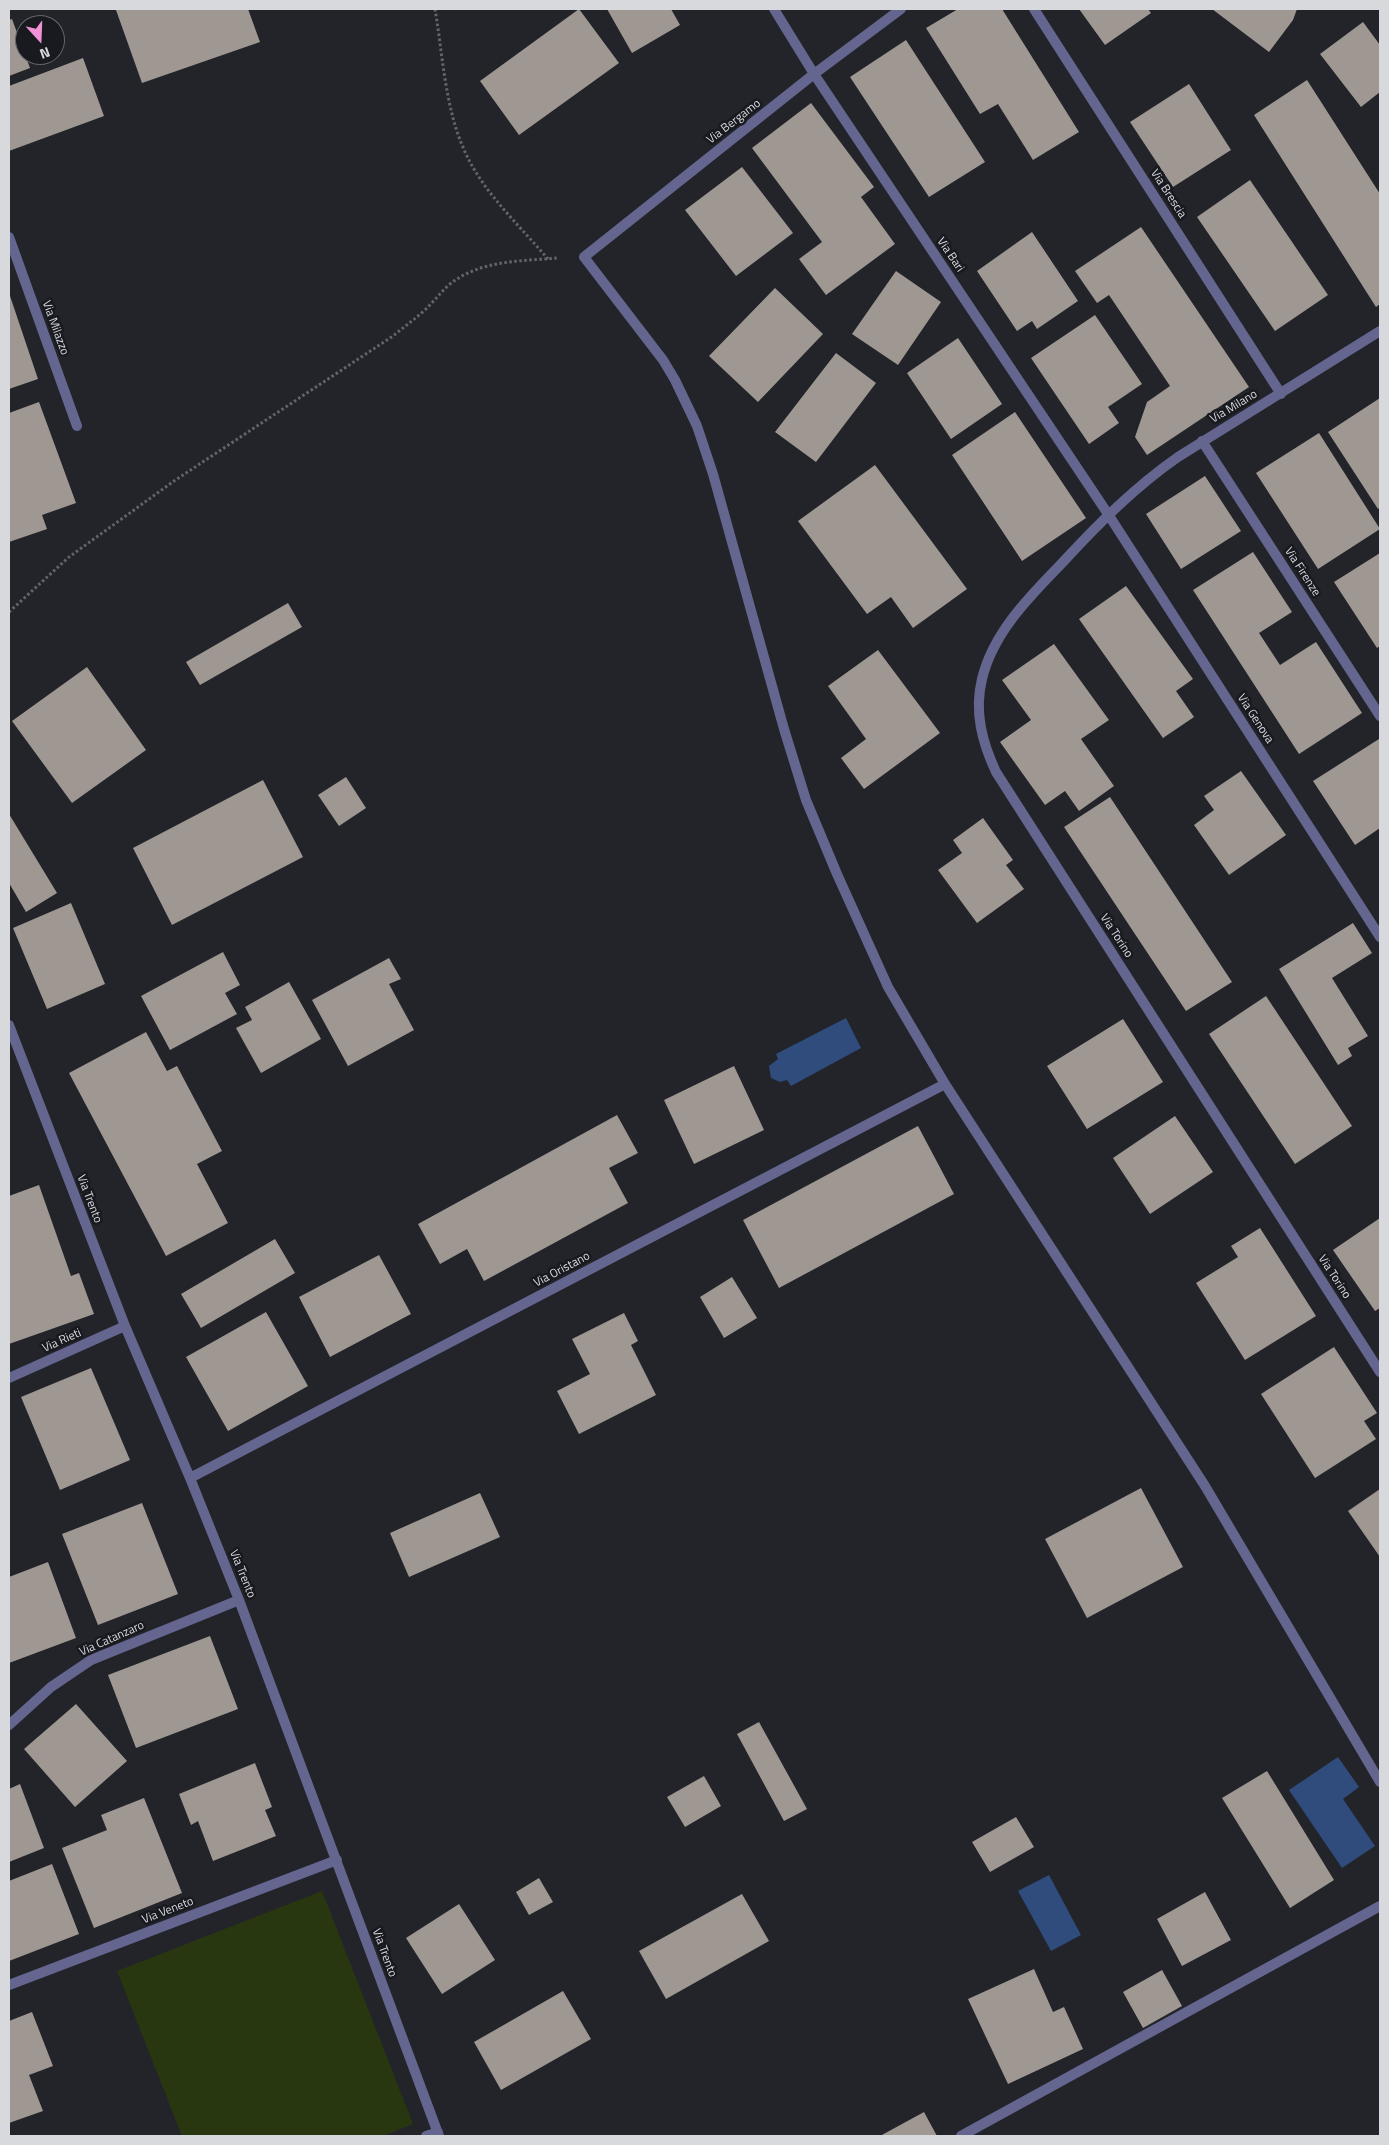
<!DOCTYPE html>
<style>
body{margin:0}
#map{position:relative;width:1389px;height:2145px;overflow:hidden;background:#22242a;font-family:"Titillium Web",sans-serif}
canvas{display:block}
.frame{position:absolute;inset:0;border:10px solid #d7d9dd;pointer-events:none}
.north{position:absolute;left:15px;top:15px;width:50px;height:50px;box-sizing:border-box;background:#181a20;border:1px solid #64666c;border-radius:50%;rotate:160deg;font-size:14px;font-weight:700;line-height:20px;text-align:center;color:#d7d9dd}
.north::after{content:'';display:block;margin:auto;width:18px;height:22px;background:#f391d6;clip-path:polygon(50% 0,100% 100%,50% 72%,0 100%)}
</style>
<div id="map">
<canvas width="1389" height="2145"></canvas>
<div class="frame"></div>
<div class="north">N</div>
</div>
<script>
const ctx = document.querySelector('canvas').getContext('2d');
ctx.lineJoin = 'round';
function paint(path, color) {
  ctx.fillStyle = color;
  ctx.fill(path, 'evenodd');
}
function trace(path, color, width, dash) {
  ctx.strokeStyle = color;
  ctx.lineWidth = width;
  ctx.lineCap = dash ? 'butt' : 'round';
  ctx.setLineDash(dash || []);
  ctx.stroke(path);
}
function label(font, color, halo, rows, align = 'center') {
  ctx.font = font + ' "Titillium Web",sans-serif';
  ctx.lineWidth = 5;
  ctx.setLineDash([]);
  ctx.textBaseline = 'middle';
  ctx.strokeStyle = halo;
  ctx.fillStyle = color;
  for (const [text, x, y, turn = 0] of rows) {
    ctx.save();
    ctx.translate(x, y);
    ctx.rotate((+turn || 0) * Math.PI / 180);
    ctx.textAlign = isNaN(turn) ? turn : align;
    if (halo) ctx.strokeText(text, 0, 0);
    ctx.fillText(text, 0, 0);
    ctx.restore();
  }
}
const green = new Path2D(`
 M322 1891 413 2124 383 2136H182L117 1971Z`);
const water = new Path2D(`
 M846 1018 861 1048 791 1086 787 1080 780 1082 771 1078 769 1066 778 1059 776 1054Z
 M1338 1757 1359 1787 1343 1799 1375 1846 1342 1868 1289 1790Z
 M1049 1875 1081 1935 1051 1951 1018 1891Z`);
const building = new Path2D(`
 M119 9H248L260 42 142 83 116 10Z
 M579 9 619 63 519 135 480 81Z
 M607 9H671L680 25 632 53Z
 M958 9H1002L1079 132 1033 160 998 104 980 114 926 28Z
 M1079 9H1148L1151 13 1105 45Z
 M1212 9H1297L1293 20 1269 52Z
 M12 19 30 68 9 76V20Z
 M1363 22 1380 45V92L1361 107 1320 54Z
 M906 40 985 162 929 197 850 77Z
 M83 58 104 116 9 151V86Z
 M1307 80 1380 194V304L1376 307 1254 115Z
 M1189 84 1231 150 1173 187 1130 122Z
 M811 103 874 187 861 197 895 244 826 295 799 259 822 242 752 148Z
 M742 167 793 233 736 276 685 210Z
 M1250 180 1328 295 1275 331 1197 217Z
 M1141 227 1249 387 1147 455 1135 437 1147 402 1170 386 1109 295 1097 303 1075 271Z
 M1032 232 1078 301 1037 329 1032 321 1017 331 977 271Z
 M896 271 941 302 898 365 852 334Z
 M775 288 823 334 758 402 709 356Z
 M9 293 38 379 9 389Z
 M1095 315 1142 384 1108 407 1119 423 1089 444 1031 358Z
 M958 338 1002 404 951 439 907 373Z
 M836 353 876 383 816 462 775 432Z
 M1380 398V507L1378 509 1328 432Z
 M39 402 76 503 42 515 47 529 9 542V413Z
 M1015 412 1086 518 1022 561 952 455Z
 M1319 433 1380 529 1318 569 1256 473Z
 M875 465 967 589 913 628 891 597 867 614 798 521Z
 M1205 476 1241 531 1181 569 1146 514Z
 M1253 552 1292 612 1259 633 1280 665 1316 642 1362 713 1299 754 1193 590Z
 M1380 553V646L1377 648 1334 582Z
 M1126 586 1193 679 1176 691 1194 717 1163 738 1079 619Z
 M288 603 302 627 200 685 186 662Z
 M1054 644 1109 720 1081 739 1114 786 1079 811 1065 791 1045 805 1000 742 1031 720 1002 680Z
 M878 650 940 733 864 789 841 758 866 739 828 686Z
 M87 667 146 750 72 803 12 721Z
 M1379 739 1380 828 1355 845 1313 781Z
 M1241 771 1286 835 1229 875 1194 825 1214 810 1204 796Z
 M346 777 366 808 339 826 318 795Z
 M263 780 303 857 172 925 133 848Z
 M1110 797 1232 982 1186 1011 1064 827Z
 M9 814 57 893 26 912 9 883Z
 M983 818 1013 860 1006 865 1024 889 977 923 938 870 962 853 953 840Z
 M71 903 105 984 47 1009 13 928Z
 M1353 923 1372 953 1332 978 1368 1036 1348 1048 1352 1056 1338 1065 1279 969Z
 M223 952 240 985 225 993 237 1014 170 1050 141 996Z
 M389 958 401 979 389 984 414 1030 348 1066 312 1000Z
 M289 982 321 1039 261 1073 236 1028 252 1020 245 1007Z
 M1266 996 1352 1126 1295 1164 1209 1034Z
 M1123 1019 1163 1082 1087 1129 1047 1066Z
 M146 1032 167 1071 177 1066 222 1151 197 1164 228 1223 166 1256 69 1073Z
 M734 1066 764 1130 694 1164 664 1100Z
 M617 1115 638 1153 609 1168 628 1203 484 1281 467 1249 440 1264 418 1224Z
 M1175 1116 1213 1172 1150 1214 1113 1158Z
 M918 1126 954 1194 779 1288 743 1220Z
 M39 1185 71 1276 79 1273 94 1314 9 1344V1196Z
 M1380 1218V1308L1375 1311 1333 1250Z
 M1260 1228 1316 1316 1245 1360 1196 1283 1238 1257 1231 1246Z
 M275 1239 295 1273 201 1328 181 1294Z
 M379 1255 411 1314 330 1357 299 1297Z
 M732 1277 757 1318 724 1338 700 1297Z
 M266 1312 308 1386 228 1431 186 1357Z
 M624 1313 638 1341 631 1345 656 1395 579 1434 557 1391 590 1374 572 1339Z
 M1334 1347 1377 1413 1364 1421 1376 1439 1315 1478 1261 1394Z
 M91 1368 130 1460 60 1490 21 1397Z
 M1141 1488 1183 1567 1087 1618 1045 1539Z
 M1380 1489V1557L1348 1511Z
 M480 1493 500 1537 409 1577 390 1533Z
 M142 1503 178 1594 98 1625 62 1534Z
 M48 1562 76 1638 9 1663V1577Z
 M210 1636 238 1709 136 1748 108 1675Z
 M76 1704 127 1761 75 1807 24 1749Z
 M759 1722 807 1809 784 1821 737 1734Z
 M255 1763 272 1807 265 1810 276 1836 213 1861 198 1821 191 1825 179 1794Z
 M1267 1771 1334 1880 1290 1908 1222 1798Z
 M704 1776 721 1806 685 1827 667 1797Z
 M20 1784 44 1848 9 1862V1789Z
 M144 1798 182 1893 94 1928 62 1848 107 1830 101 1815Z
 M1016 1817 1034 1847 990 1872 972 1842Z
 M52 1864 79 1934 9 1961V1881Z
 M539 1878 553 1902 529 1915 516 1892Z
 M1205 1892 1231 1940 1182 1966 1157 1919Z
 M742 1894 769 1941 666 1999 639 1951Z
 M459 1904 495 1960 442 1994 406 1938Z
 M1034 1969 1053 2012 1064 2007 1083 2049 1008 2084 968 1999Z
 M1162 1970 1182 2006 1143 2028 1123 1992Z
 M563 1991 591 2039 501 2090 474 2042Z
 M32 2012 53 2066 29 2075 43 2111 9 2123V2021Z
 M924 2112 937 2136H880Z`);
const path = new Path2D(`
 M435 9C443 56 445 110 466 154 484 193 520 226 548 259
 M9 612 69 557 174 481 393 336C404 327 415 319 426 309 434 301 441 292 450 284 480 260 522 261 558 258`);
const street = new Path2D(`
 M774 9 814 74 1108 514 1380 937
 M901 9 814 74 584 257 663 360 675 380 697 426 713 474 784 729 806 800 837 874 888 987 945 1084 1205 1486 1380 1782
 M1034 9 1281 394
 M9 237 77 426
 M1380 331 1178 457C1135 487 1099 523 1063 562 1031 595 993 632 982 679 974 712 982 742 996 772L1380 1372
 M1202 441 1380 716
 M9 1025 125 1326 190 1478 239 1600 439 2136
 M9 1378 125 1326
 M190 1478 945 1084
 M9 1725 51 1687 91 1660 239 1600
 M9 1985 337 1860
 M426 2136 438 2132
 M961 2136 1380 1906`);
const streetNames = [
 ["Via Bergamo",734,122,-38],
 ["Via Brescia",1168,194,57],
 ["Via Bari",950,255,56],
 ["Via Milazzo",55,328,70],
 ["Via Milano",1234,407,-31],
 ["Via Firenze",1302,572,57],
 ["Via Genova",1255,719,57],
 ["Via Torino",1116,936,57],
 ["Via Trento",89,1199,69],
 ["Via Oristano",562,1270,-28],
 ["Via Torino",1334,1277,57],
 ["Via Rieti",62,1341,-24],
 ["Via Trento",242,1574,68],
 ["Via Catanzaro",112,1639,-24],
 ["Via Veneto",168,1911,-21],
 ["Via Trento",384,1953,70]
];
paint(green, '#293711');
paint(water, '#304c7c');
paint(building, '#9f9892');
trace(path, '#63656a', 3, [2.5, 2.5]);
trace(street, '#656690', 10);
label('12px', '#d7d9dd', '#181a20', streetNames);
</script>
